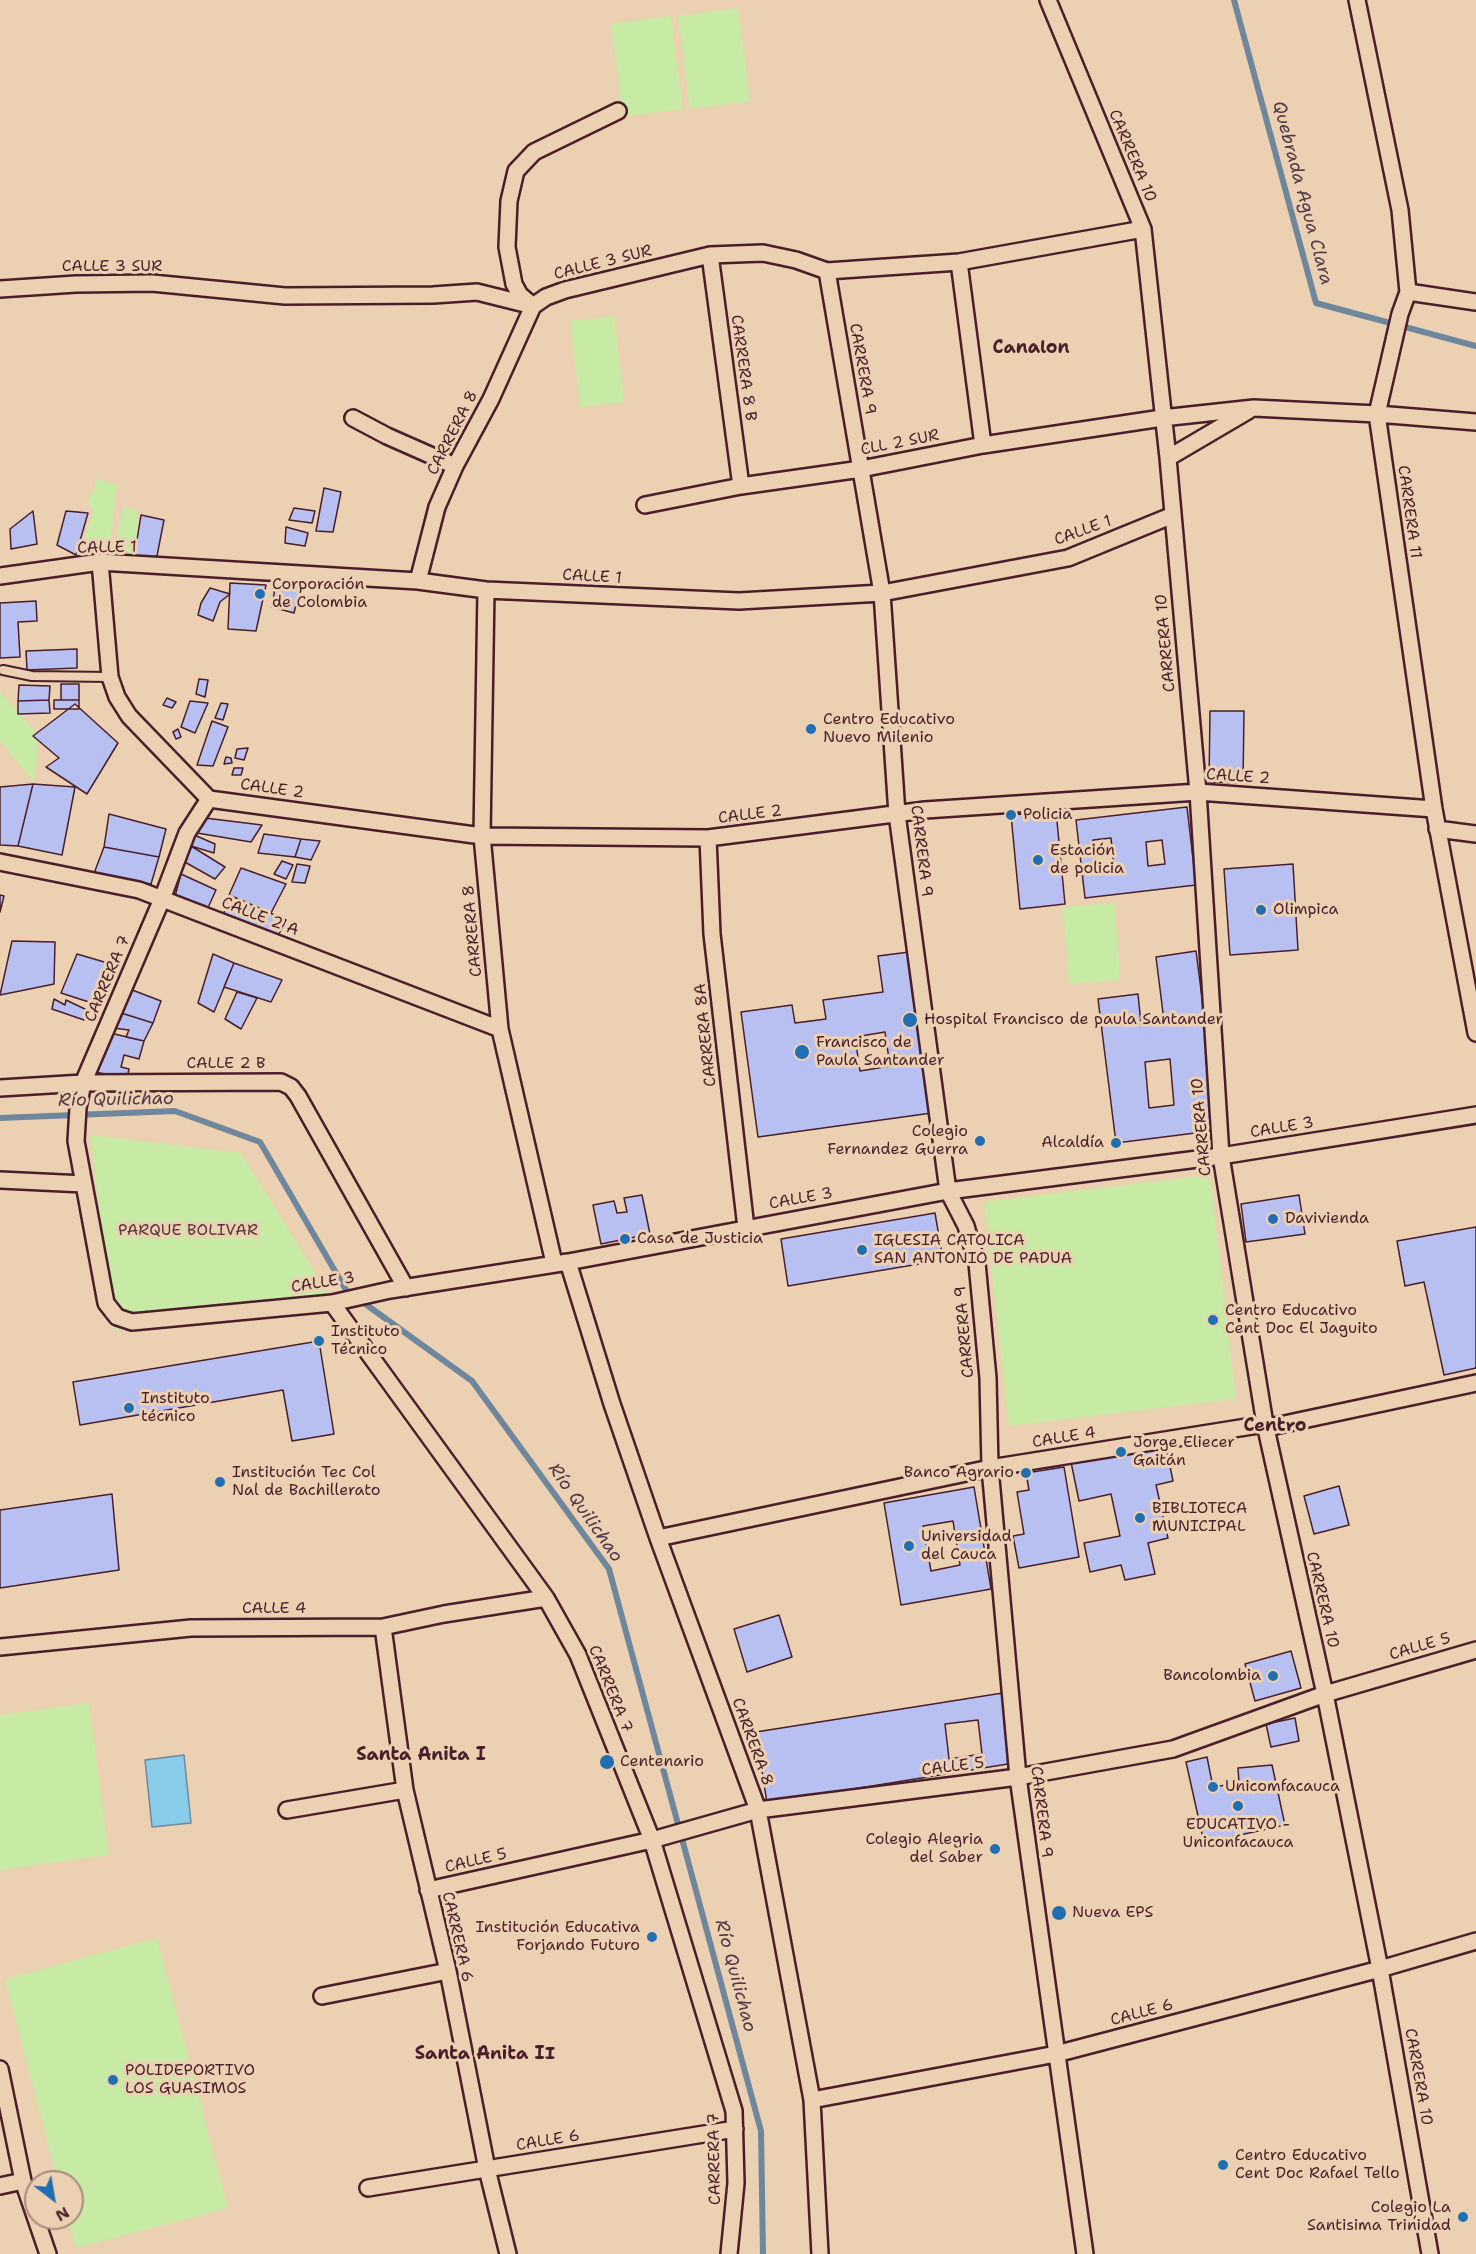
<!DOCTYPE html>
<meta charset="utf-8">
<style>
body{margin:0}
#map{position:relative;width:1476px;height:2254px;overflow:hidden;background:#ebd0b2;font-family:"Shantell Sans",sans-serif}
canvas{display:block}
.north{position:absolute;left:24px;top:2170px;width:60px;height:60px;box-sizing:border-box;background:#ebd0b2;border:2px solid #ab897c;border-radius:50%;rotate:149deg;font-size:16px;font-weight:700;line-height:24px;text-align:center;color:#4a1f2b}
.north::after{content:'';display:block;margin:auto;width:21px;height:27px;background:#1f6fb2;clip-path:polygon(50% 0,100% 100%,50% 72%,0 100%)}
</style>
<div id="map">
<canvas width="1476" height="2254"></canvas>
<div class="north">N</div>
</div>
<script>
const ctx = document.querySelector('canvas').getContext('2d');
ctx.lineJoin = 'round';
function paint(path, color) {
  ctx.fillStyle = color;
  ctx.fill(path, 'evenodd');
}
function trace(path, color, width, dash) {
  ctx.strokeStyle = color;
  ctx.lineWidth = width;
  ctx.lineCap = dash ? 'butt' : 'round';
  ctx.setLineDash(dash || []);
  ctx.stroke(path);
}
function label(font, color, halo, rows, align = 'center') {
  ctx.font = font + ' "Shantell Sans",sans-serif';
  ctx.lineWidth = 6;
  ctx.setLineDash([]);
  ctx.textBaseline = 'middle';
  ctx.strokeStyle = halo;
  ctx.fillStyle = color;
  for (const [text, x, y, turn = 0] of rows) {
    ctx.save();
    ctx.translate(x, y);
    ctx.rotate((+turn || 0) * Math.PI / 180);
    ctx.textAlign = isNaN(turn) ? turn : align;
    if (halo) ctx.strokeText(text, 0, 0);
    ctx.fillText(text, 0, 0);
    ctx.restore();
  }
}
const green = new Path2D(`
 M738 8 750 101 690 109 678 16Z
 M671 16 683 109 623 117 611 24Z
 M614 316 624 402 580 407 570 321Z
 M95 478 117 485 109 555 80 553 93 511 87 502 95 488Z
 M124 506 136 511C141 528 137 542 131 559L112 558Z
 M0 691 39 736 34 782 0 741Z
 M1115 903 1120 980 1069 984 1063 907Z
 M90 1135 241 1153 329 1295 114 1330Z
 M1210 1175 1236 1399 1009 1426 984 1202Z
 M89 1703 109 1855 0 1870V1715Z
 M157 1938 228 2208 76 2248 68 2218H72V2182H58L5 1979Z`);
const water = new Path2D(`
 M184 1755 191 1823 152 1827 145 1760Z`);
const stream = new Path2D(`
 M1234 0 1316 303 1476 346
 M0 1118 175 1111 260 1142 346 1290 472 1381 609 1569 761 2131 763 2254`);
const building = new Path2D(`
 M324 488 341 492 333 532 316 531Z
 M294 508 315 511 312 523 289 520Z
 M33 511 37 544 11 549 10 529Z
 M66 511 88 513 76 555 57 545Z
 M141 515 164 520 156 561 134 558Z
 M286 527 308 533 305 546 285 543Z
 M230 583 266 585 256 631 228 629Z
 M275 587 300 589 294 613 272 607Z
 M210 588 230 594 220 602 213 621 198 615 201 603Z
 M36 601 37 621 18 622 20 657 0 658V603Z
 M77 649V668L27 670 26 651Z
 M199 679 208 680 205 697 196 694Z
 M61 684H79V700H61Z
 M19 685 50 686 49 700 18 701Z
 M167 698 176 702 172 708 163 705Z
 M49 700 50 713 18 714V701Z
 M54 700H79V709H54Z
 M190 701 208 703 195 733 181 727Z
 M221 703 228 704 223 720 215 718Z
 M75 704 118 743 87 794 46 767 59 758 33 736Z
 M1210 711H1244L1243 783 1209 782Z
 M212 721 228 727 213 766 197 765Z
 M178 729 181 737 176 739 173 732Z
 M248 748 244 760 235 758 237 749Z
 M226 757 231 758 232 763 224 764Z
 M234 768H243L241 775H232Z
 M33 784 18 846 0 845V787Z
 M33 784 75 787 62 855 18 846Z
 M1187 807 1196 885 1085 898 1076 820ZM1111 838 1114 868 1097 870 1093 840ZM1162 840 1165 864 1148 866 1146 842Z
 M1056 811 1065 904 1020 909 1011 815Z
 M109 814 166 829 159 857 104 847Z
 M205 818 262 825 251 842 197 833Z
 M192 834 215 844 214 853 191 846Z
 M264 834 301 839 295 857 258 853Z
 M301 839 320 841 311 860 295 857Z
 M191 846 225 867 215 879 183 861Z
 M104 847 159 857 151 884 93 876Z
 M282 861 293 865 286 879 274 874Z
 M297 864 310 866 305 883 292 882Z
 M1293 864 1298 950 1230 955 1224 869Z
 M241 868 286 884 271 913 229 895Z
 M181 874 216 890 206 912 174 900Z
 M0 895 4 896 0 912Z
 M229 895 286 920 277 938 222 920Z
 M12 941 55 942 54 984 0 995Z
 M917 951 939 1112 758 1137 741 1012 792 1005 795 1023 826 1019 823 1000 883 992 878 956ZM885 1032 890 1066 860 1071 855 1037Z
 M1196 951 1219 1130 1116 1143 1098 999 1138 994 1141 1024 1164 1021 1156 957ZM1170 1059 1174 1105 1149 1108 1145 1062Z
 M77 954 111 964 92 1003 61 993Z
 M213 954 234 963 214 1012 198 1003Z
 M234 963 282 980 271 1002 224 987Z
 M127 988 161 1001 153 1023 118 1012Z
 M237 992 257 998 241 1029 225 1019Z
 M54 999 65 1005 66 1000 87 1010 84 1020 52 1009Z
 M118 1012 153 1023 144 1041 126 1037 129 1030 113 1028Z
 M106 1032 144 1041 139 1059 124 1055 121 1067 129 1069 127 1079 96 1072Z
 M642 1195 650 1234 601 1244 593 1205 614 1201 617 1213 627 1212 624 1198Z
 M1299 1195 1305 1234 1246 1242 1241 1204Z
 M935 1213 943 1260 788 1286 781 1239Z
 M1476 1227V1368L1444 1375 1424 1282 1405 1286 1397 1241Z
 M319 1341 334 1434 292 1441 283 1390 80 1425 73 1382Z
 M1165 1442 1173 1481 1156 1485 1168 1538 1148 1543 1155 1574 1125 1580 1121 1565 1090 1572 1084 1543 1120 1536 1111 1494 1079 1501 1071 1462Z
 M1064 1467 1079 1557 1019 1568 1013 1536 1024 1534 1017 1492 1029 1490 1026 1473Z
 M1339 1486 1349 1525 1314 1534 1304 1496Z
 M974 1487 991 1589 901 1605 884 1503ZM953 1521 960 1565 931 1571 923 1526Z
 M112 1494 119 1570 0 1588V1510Z
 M779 1615 792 1657 747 1672 734 1629Z
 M1291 1651 1301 1688 1255 1701 1245 1664Z
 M1009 1692 1020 1762 767 1803 756 1732ZM978 1720 982 1754 949 1759 945 1724Z
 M1295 1718 1299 1741 1271 1747 1266 1724Z
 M1207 1757 1213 1787 1239 1783 1238 1768 1272 1765 1285 1825 1204 1843 1186 1762Z`);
const lane = new Path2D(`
 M3 670 32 676 110 677`);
const street = new Path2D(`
 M1048 0 1143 229 1168 458 1198 792 1221 1156 1265 1424 1325 1694 1380 1969 1430 2254
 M1357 0 1400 210 1408 292 1400 314 1377 414 1434 809 1476 1033
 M710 255 741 486
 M959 262 983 445
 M827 271 882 593 897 814 948 1191 966 1226 977 1263 988 1378 990 1468 1018 1777 1085 2254
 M0 289 76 284 152 283 285 296 433 295 477 292 533 306 546 297 565 290 710 255 763 253 796 260 827 271 959 262 1143 229
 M1408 292 1476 302
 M353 418 387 436 455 466
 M1168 458 1248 411
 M645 505 741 486 861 469 983 445 1162 418 1254 408 1377 414 1476 422
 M100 562 110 677 117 697 129 716 209 799 482 836 708 838 925 810 1198 792 1434 809
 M0 576 100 562 418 581 486 590 739 601 882 593 1068 558 1173 515
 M418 581 437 507 455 466 491 399 533 306 520 295 514 284 507 247 509 201 516 171 534 152 618 111
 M486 590 482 836 500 1029 554 1263
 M209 799 187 833 162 899 83 1083 78 1108 76 1141 106 1303 117 1317 132 1322 332 1303 390 1290 568 1262 948 1191 1221 1156 1476 1115
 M1437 829 1476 834
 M708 838 712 934 746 1228
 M0 862 139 890 500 1029
 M0 1088 83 1083 281 1082 291 1087 298 1096 406 1288
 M0 1180 84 1184
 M568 1262 612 1404 658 1538 758 1810 812 2100 820 2254
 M332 1303 546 1598 578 1655 652 1840 734 2111 736 2183 729 2254
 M658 1538 990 1468 1265 1424 1275 1426 1476 1383
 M383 1627 405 1790 448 1971 487 2169 508 2254
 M0 1647 191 1628 383 1627 444 1614 546 1598
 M287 1810 405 1790
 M428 1890 652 1840 758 1810 1018 1777 1173 1749 1325 1694 1476 1650
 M322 1996 448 1971
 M0 2069 23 2181 48 2254
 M812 2100 1056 2054 1380 1969 1476 1941
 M0 2186 23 2181
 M368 2188 735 2129`);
const markers = [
 [260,594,6,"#1f6fb2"],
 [811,729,6,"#1f6fb2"],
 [1011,815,6,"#1f6fb2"],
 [1038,860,6,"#1f6fb2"],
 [1261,910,6,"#1f6fb2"],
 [910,1020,8,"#1f6fb2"],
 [802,1052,8,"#1f6fb2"],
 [980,1141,6,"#1f6fb2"],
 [1116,1143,6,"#1f6fb2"],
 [1273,1219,6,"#1f6fb2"],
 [625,1239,6,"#1f6fb2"],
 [862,1250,6,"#1f6fb2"],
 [1213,1320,6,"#1f6fb2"],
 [319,1341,6,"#1f6fb2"],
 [129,1408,6,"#1f6fb2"],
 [1121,1452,6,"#1f6fb2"],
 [1026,1473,6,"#1f6fb2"],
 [220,1482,6,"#1f6fb2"],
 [1140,1518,6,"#1f6fb2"],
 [909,1546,6,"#1f6fb2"],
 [1273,1676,6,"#1f6fb2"],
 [607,1762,8,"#1f6fb2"],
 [1213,1787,6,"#1f6fb2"],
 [1238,1806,6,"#1f6fb2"],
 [995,1849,6,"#1f6fb2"],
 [1059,1913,8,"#1f6fb2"],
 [652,1937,6,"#1f6fb2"],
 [113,2080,6,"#1f6fb2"],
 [1223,2165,6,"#1f6fb2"],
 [1463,2217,6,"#1f6fb2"]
];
const streetNames = [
 ["CARRERA 10",1132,156,67],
 ["CALLE 3 SUR",603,263,-14],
 ["CALLE 3 SUR",112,267],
 ["CARRERA 8 B",743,368,82],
 ["CARRERA 9",862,369,80],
 ["CARRERA 8",453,433,-63],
 ["CLL 2 SUR",900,443,-11],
 ["CARRERA 11",1409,512,82],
 ["CALLE 1",1083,531,-20],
 ["CALLE 1",107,548,-1],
 ["CALLE 1",592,577,3],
 ["CARRERA 10",1166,643,-95],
 ["CALLE 2",1238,777,4],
 ["CALLE 2",272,789,8],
 ["CALLE 2",750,815,-7],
 ["CARRERA 9",921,851,83],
 ["CALLE 2 A",260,917,21],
 ["CARRERA 8",473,931,-95],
 ["CARRERA 7",108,979,-67],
 ["CARRERA 8A",706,1035,-96],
 ["CALLE 2 B",226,1064],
 ["CARRERA 10",1202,1127,-95],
 ["CALLE 3",1282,1128,-9],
 ["CALLE 3",801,1199,-10],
 ["CALLE 3",323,1283,-9],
 ["CARRERA 9",965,1332,-95],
 ["CALLE 4",1064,1438,-9],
 ["CARRERA 10",1322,1600,77],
 ["CALLE 4",274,1609],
 ["CALLE 5",1420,1647,-16],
 ["CARRERA 7",610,1689,68],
 ["CARRERA 8",752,1742,70],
 ["CALLE 5",953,1767,-7],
 ["CARRERA 9",1041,1812,83],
 ["CALLE 5",476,1861,-13],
 ["CARRERA 6",457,1937,77],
 ["CALLE 6",1142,2013,-15],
 ["CARRERA 10",1418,2077,80],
 ["CALLE 6",548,2141,-9],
 ["CARRERA 7",715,2159,-91]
];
const poiNames = [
 ["Corporación",272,585],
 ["de Colombia",272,603],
 ["Centro Educativo",823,720],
 ["Nuevo Milenio",823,738],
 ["Policia",1023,815],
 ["Estación",1050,851],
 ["de policia",1050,869],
 ["Olimpica",1273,910],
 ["Hospital Francisco de paula Santander",924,1020],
 ["Francisco de",816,1043],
 ["Paula Santander",816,1061],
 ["Colegio",968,1132,"right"],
 ["Fernandez Guerra",968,1150,"right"],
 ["Alcaldía",1104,1143,"right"],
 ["Davivienda",1285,1219],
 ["Casa de Justicia",637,1239],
 ["IGLESIA CATOLICA",874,1241],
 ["SAN ANTONIO DE PADUA",874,1259],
 ["Centro Educativo",1225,1311],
 ["Cent Doc El Jaguito",1225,1329],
 ["Instituto",331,1332],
 ["Técnico",331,1350],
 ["Instituto",141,1399],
 ["técnico",141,1417],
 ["Jorge Eliecer",1133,1443],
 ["Gaitán",1133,1461],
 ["Institución Tec Col",232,1473],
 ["Nal de Bachillerato",232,1491],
 ["Banco Agrario",1014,1473,"right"],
 ["BIBLIOTECA",1152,1509],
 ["MUNICIPAL",1152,1527],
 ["Universidad",921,1537],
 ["del Cauca",921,1555],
 ["Bancolombia",1261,1676,"right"],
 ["Centenario",620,1762],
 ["Unicomfacauca",1225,1787],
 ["EDUCATIVO -",1238,1825,"center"],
 ["Uniconfacauca",1238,1843,"center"],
 ["Colegio Alegria",983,1840,"right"],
 ["del Saber",983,1858,"right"],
 ["Nueva EPS",1072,1913],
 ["Institución Educativa",640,1928,"right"],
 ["Forjando Futuro",640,1946,"right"],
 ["POLIDEPORTIVO",125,2071],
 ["LOS GUASIMOS",125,2089],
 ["Centro Educativo",1235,2156],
 ["Cent Doc Rafael Tello",1235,2174],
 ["Colegio La",1451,2208,"right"],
 ["Santisima Trinidad",1451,2226,"right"]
];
const parkNames = [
 ["PARQUE BOLIVAR",188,1231]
];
const waterNames = [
 ["Quebrada Agua Clara",1302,193,75],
 ["Río Quilichao",116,1100,-1],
 ["Río Quilichao",585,1513,55],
 ["Río Quilichao",735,1976,75]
];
const neighbourhoodNames = [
 ["Canalon",1031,348],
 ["Centro",1275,1426],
 ["Santa Anita I",421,1755],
 ["Santa Anita II",485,2054]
];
paint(green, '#c7eaa4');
paint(water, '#88cce9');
trace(water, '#6f879d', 1.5);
trace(stream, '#6f879d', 6);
paint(building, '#b8c0f1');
trace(building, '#4a1f2b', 1.5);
trace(lane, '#4a1f2b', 12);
trace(street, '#4a1f2b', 20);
trace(lane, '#ebd0b2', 8);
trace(street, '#ebd0b2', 15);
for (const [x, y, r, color] of markers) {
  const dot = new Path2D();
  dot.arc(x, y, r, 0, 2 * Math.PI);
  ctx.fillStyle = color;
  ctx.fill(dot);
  trace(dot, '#ebd0b2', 2);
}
label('16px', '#4a1f2b', '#ebd0b2', streetNames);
label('16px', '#4a1f2b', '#ebd0b2', poiNames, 'left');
label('16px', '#563337', '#ebd0b2', parkNames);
label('italic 18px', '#533948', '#ebd0b2', waterNames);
label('bold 18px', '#4a1f2b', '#ebd0b2', neighbourhoodNames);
</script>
